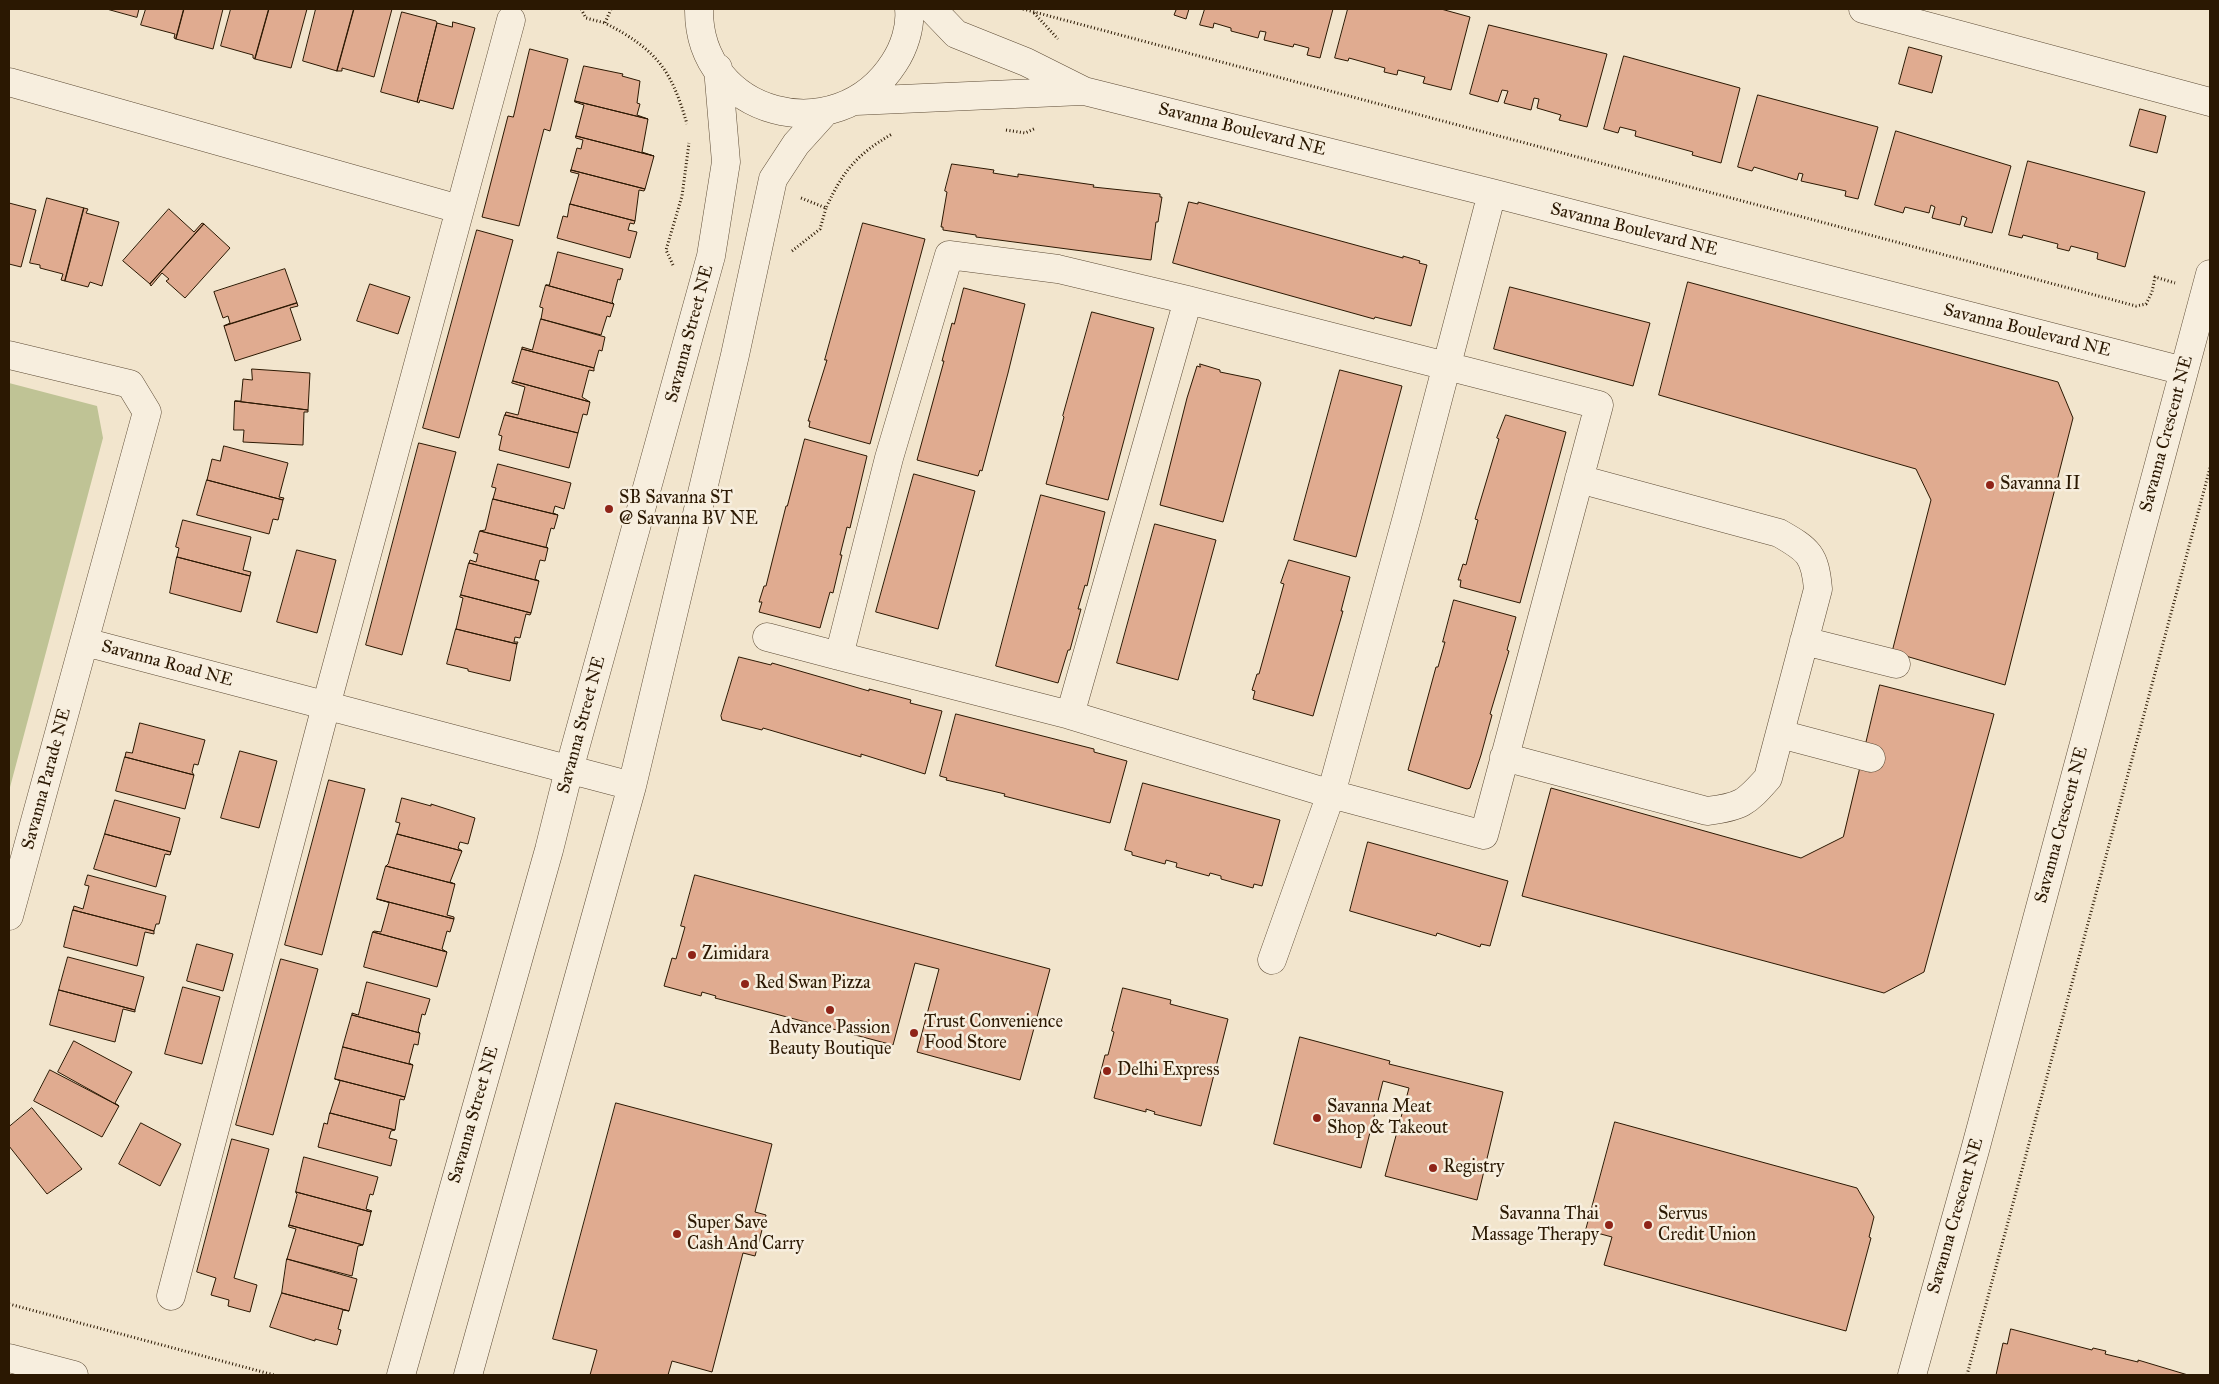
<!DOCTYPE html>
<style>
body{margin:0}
#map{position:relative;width:2219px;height:1384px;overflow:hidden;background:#f2e5cd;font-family:"IM FELL Great Primer",serif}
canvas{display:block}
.frame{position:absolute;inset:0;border:10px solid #2b1802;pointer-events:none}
</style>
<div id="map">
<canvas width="2219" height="1384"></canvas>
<div class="frame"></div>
</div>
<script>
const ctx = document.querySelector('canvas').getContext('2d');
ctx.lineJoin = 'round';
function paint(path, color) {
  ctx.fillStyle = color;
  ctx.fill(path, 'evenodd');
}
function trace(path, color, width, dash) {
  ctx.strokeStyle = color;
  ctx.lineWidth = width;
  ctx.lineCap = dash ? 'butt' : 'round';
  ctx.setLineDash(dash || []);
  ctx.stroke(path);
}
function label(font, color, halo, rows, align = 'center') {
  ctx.font = font + ' "IM FELL Great Primer",serif';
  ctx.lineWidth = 5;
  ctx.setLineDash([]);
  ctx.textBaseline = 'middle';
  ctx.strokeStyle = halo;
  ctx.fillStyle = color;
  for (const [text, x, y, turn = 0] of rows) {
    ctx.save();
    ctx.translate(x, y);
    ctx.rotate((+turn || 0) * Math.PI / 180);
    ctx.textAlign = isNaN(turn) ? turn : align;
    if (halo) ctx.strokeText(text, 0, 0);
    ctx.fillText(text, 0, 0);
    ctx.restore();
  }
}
const green = new Path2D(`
 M9 383 97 406 103 438 9 791Z`);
const building = new Path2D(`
 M107 9H139L137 17Z
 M146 9H184L176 39 174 38 175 34 141 25Z
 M184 9H223L213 49 176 39Z
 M231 9H269L255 59 253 58V55L221 46Z
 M269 9H307L291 68 255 59Z
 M316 9H354L337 71 303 61Z
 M354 9H392L374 77 342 68V71H337Z
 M1173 9H1189L1186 19 1174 15 1176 10Z
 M1205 9H1333L1320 58 1307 55 1309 48 1294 44 1293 47 1264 40 1266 32 1260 31 1258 38 1231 31V28L1214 23 1213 28 1200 25Z
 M1348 9H1441L1470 17 1451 90 1423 83 1425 77 1398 70 1397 75 1384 72 1385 68 1349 58 1348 61 1335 58Z
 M402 12 436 21 437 23 417 102 381 92Z
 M453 22 475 28 453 109 420 100 419 103 417 102 437 23 452 27Z
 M1489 25 1607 54 1587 127 1559 120 1561 115 1537 108 1539 99 1534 98 1531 110 1504 103 1508 91 1502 90 1498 102 1470 94Z
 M1909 47 1942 56 1932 93 1899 84Z
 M530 49 568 59 550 131 544 129 519 226 482 217 508 116 513 117Z
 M1624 56 1740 88 1721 163 1692 155 1693 152 1635 136 1636 131 1620 127 1618 133 1604 129Z
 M584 66 623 74 622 76 640 81 637 103 640 104 637 115 648 119 575 101Z
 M1758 95 1878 127 1858 199 1845 196 1846 191 1801 181 1803 174 1799 173 1797 180 1754 167 1752 171 1738 167Z
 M575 101 648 119 642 152 654 156 576 136 584 105 575 102Z
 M2140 109 2166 116 2157 153 2130 146Z
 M1896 131 2011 166 1992 233 1964 226 1967 218 1962 216 1960 225 1932 218 1935 207 1931 205 1929 213 1905 207 1903 213 1875 205Z
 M576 136 654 156 645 189 571 170 577 148 581 149 583 140 576 138Z
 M2028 161 2145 192 2125 267 2097 259 2098 253 2071 246 2069 251 2057 248 2058 244 2023 235 2022 238 2009 235Z
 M952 164 994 170 993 173 1018 177V174L1094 185 1093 187 1160 194V197H1162L1158 222H1156L1151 260 976 237V235L943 230V227H941L947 192 945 191Z
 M571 170 645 189 644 191 639 190 635 221 570 204 579 174 571 172Z
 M47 198 84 208 65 281 61 280 63 274 40 268V265L30 263Z
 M1189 202 1198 204V202L1403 258V256L1420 261 1419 263 1427 265 1411 326 1375 317 1374 319 1173 263Z
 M9 203 36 210 21 267 9 264Z
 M570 204 635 221 634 224 630 223 628 230 637 232 630 258 557 238 563 216 567 217Z
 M84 208 88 209 86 213 119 222 102 286 90 282 88 287 65 281Z
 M169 209 194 232 202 223 204 224 150 284 123 261Z
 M863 223 925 239 870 444 809 427 810 421H808L827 360H825Z
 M204 224 230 248 185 298 166 281 169 279 162 273 151 286 150 284Z
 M477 230 513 240 459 438 423 428Z
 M558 252 623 269 620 280 618 279 612 302 614 304 546 285H549Z
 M285 269 297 303 224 326 230 323 228 316 223 318 214 292Z
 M1688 282 2058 382 2073 418 2005 685 1892 652 1931 500 1916 469 1659 395Z
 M370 284 410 297 398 334 357 321Z
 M546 285 614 304 610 317 607 316 601 335 541 319 543 308 540 307Z
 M1510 287 1650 323 1633 386 1494 349Z
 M964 288 1025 304 1008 373 982 471 980 470 978 476 917 460 944 361H942L952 323 954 324Z
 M297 303 298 306 290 308 301 340 235 361 224 326Z
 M1092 312 1154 328 1108 500 1046 484 1064 417 1063 416Z
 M541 319 605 337 602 351 599 350 594 368 522 349V347L532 350Z
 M522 349 594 368V371L589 370 582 397 590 402 513 381Z
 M1200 364 1220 370V372L1259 380 1261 383 1223 522 1160 505 1187 398 1197 366 1200 367Z
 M252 369 310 373 308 410 235 401H241L243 379 252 380Z
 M1340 370 1402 386 1356 557 1294 540Z
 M513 381 590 402 587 415 583 414 578 433 505 415 506 412 518 415 525 387 512 383Z
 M235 401 308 410V412H304L303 445 243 442 244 430H234Z
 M505 415 578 433 569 468 499 450 502 436 499 435Z
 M1506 415 1566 432 1520 603 1460 587 1461 580H1458L1463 564 1466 565 1478 520 1475 519 1499 439 1497 438Z
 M805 439 867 456 850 528 847 527 840 555H842L833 593 830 592 820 628 759 612 762 602H759L764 586H766L786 506H787Z
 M419 443 456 452 402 655 366 645Z
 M224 446 288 463 279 497 284 498 283 500 207 480 212 459 220 461Z
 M498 464 571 483 564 509 555 506 553 513 558 515 493 499 496 488 492 487Z
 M914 474 975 491 938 629 876 612Z
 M207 480 283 500 278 520 273 519 269 534 197 515Z
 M1041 495 1105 512 1087 586 1085 585 1078 609H1081L1070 650H1068L1058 683 996 666Z
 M493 499 558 515 554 529 551 528 546 547 548 548 480 531 485 530Z
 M183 520 251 537 243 570 251 572 250 576 177 557 179 548 176 547Z
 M1155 524 1216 540 1178 680 1117 663Z
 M480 531 548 548 545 561 540 560 535 579 539 581 469 563 470 560 476 562 478 554 474 553Z
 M297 550 336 560 317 633 277 622Z
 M177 557 250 576 241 612 170 593Z
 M1289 560 1350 577 1341 611H1343L1313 716 1253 699 1255 691 1252 690 1257 674H1259L1284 584 1281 583Z
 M469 563 539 581 531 613 461 595Z
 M461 595 531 613 530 615 526 614 520 638 515 637 514 642H518L517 644 456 629 463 598 460 597Z
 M1454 600 1516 617 1507 650 1509 651 1490 714 1492 715 1481 755 1470 788 1467 789 1408 770 1436 667H1438L1445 642H1443Z
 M456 629 517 644 510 681 468 671V669L447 664Z
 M739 657 771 665 772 663 869 691V689L911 700 910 703 942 711 925 774 861 754V757L763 728 762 730 722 720 721 716Z
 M1880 685 1994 714 1924 972 1884 993 1522 896 1551 788 1801 858 1843 837Z
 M956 714 1094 749V752L1127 761 1110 823 1004 796 1005 794 946 780 947 778 940 776Z
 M140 723 205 740 198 765 194 764 192 772 194 775 125 757 126 752 132 753Z
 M240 751 277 761 259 828 221 818Z
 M125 757 194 775 185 809 116 791Z
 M329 780 365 789 322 955 285 945Z
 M1143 783 1280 820 1262 886 1254 884 1253 888 1221 879V876L1210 873 1209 876 1176 867 1177 863 1166 860 1165 864 1132 855V852L1125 850Z
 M402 798 431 806V804L475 818 468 844 460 842 458 848 462 851 397 834 400 823 396 822Z
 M115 800 180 818 171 852 105 834Z
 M105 834 171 852 170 855 165 854 156 887 94 869Z
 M397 834 462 851 450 882 455 884 386 866 388 864Z
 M1368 842 1508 881 1490 946 1481 944 1480 947 1437 933 1436 936 1350 911Z
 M386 866 455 884 447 915 454 917V919L377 899Z
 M88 875 166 896 159 924H156L154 931 73 910 74 906 83 909 89 886 85 885Z
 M695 875 1050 969 1020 1080 917 1052 939 969 915 963 893 1045 715 998 716 996 702 992 701 996 664 986 672 958 676 959 685 927 681 926Z
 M377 899 454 919 450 932 447 931 442 949 447 952 373 932 374 931 381 932 389 903Z
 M73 910 154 931V934L145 932 137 966 64 947Z
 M373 932 447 952 437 987 364 967Z
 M197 944 233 954 223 991 187 981Z
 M68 957 144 977 135 1010 59 990Z
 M281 959 318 969 273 1135 236 1125Z
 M367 982 430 999 425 1015 422 1014 418 1031 420 1033 352 1015V1013L358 1015Z
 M183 987 220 997 202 1064 165 1054Z
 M1123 988 1171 1000 1170 1004 1228 1019 1201 1126 1154 1114 1155 1112 1146 1109V1112L1094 1098 1105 1055H1108L1114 1032 1112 1031Z
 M59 990 135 1010V1012L123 1009 115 1042 50 1025Z
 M352 1015 420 1033 418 1045 414 1044 409 1063 413 1065 343 1047Z
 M1300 1037 1390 1061 1389 1064 1503 1092 1477 1200 1385 1176 1409 1088 1383 1081 1361 1168 1274 1144Z
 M74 1041 132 1072 115 1103 119 1106 58 1072Z
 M343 1047 413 1065 405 1097 335 1079Z
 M50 1070 119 1106 102 1137 34 1101Z
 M335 1079 405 1097 404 1100 400 1099 395 1130 330 1113 340 1081Z
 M616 1103 772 1144 755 1212 766 1215 755 1256 743 1253 712 1372 672 1361 668 1375H590L597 1350 553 1339Z
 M32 1108 82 1169 47 1194 9 1146V1127Z
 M330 1113 395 1130 391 1131 389 1138 397 1140 391 1166 318 1147 324 1123 327 1124Z
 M1615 1122 1857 1188 1874 1217 1869 1237 1871 1238 1846 1331 1604 1265 1612 1237 1586 1230Z
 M141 1123 181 1144 160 1186 119 1164Z
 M232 1139 269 1149 234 1278 257 1285 250 1312 228 1306 229 1300 211 1295 216 1278 197 1272Z
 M304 1157 378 1177 373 1195 370 1194 366 1209 372 1211 371 1212 296 1192Z
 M296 1192 371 1212 363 1245 289 1225 297 1195Z
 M289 1225 363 1245 358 1246 352 1276 287 1259 296 1229 289 1227Z
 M287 1259 357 1279 349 1311 282 1293Z
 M282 1293 349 1311 343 1310 338 1329 341 1330 337 1345 315 1339V1341L270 1327Z
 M2011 1329 2092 1350 2093 1348 2106 1351 2105 1354 2138 1362V1360L2188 1375H1996L2003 1343 2007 1344Z`);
const path = new Path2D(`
 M581 9 586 18 605 23
 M611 9 605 23C657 50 671 69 687 124
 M1023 9 2136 306 2146 304 2152 292 2155 277 2175 283
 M1034 13 1058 39
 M1006 130 1025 133 1036 128
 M801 198 826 208C843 171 856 155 892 134
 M792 251 820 229 826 208
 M673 265 666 250 682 196 689 143
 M9 1304 274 1375
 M1967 1375 2210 468`);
const minor = new Path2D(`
 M699 9C698 116 837 152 894 63 904 48 911 27 909 9
 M932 9 956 34 1026 62 1084 91 1492 193 2184 371
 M1863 9 2210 102
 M9 82 459 209
 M856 101 1082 91
 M949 255 1058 269 1188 300 1599 405 1484 835 1331 794 1070 715 839 656 889 458Z
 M9 355 130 384 147 412 9 916
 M767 637 839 656
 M1804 641 1896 664
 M85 642 632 786
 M1070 715 1188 300
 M1780 734 1871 758
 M1504 757 1707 811C1741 807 1746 803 1768 778L1818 589C1815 555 1809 550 1779 533L1579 479
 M1272 960 1331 794 1407 517 1492 193
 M171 1296 326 706 511 20
 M9 1358 74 1375
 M401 1375 549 850 569 770 711 256 726 162 718 68
 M468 1375 632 786 735 355 773 179 796 144 824 113
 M1912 1375 1975 1150 2210 274`);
const markers = [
 [1990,485,5,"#8f2418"],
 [609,509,5,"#8f2418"],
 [692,955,5,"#8f2418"],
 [745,984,5,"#8f2418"],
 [830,1010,5,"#8f2418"],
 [914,1033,5,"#8f2418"],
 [1107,1071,5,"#8f2418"],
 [1317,1118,5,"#8f2418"],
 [1433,1168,5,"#8f2418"],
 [1609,1225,5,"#8f2418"],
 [1648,1225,5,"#8f2418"],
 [677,1234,5,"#8f2418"]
];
const streetNames = [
 ["Savanna Boulevard NE",1242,130,14],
 ["Savanna Boulevard NE",1634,230,14],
 ["Savanna Boulevard NE",2027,331,14],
 ["Savanna Street NE",690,334,-75],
 ["Savanna Crescent NE",2167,434,-75],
 ["Savanna Road NE",167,664,15],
 ["Savanna Street NE",582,725,-75],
 ["Savanna Parade NE",47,779,-75],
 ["Savanna Crescent NE",2062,825,-75],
 ["Savanna Street NE",474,1115,-74],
 ["Savanna Crescent NE",1956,1216,-74]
];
const poiNames = [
 ["Savanna II",2000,485],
 ["SB Savanna ST",619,499],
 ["@ Savanna BV NE",619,520],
 ["Zimidara",702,955],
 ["Red Swan Pizza",755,984],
 ["Trust Convenience",924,1023],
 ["Food Store",924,1044],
 ["Advance Passion",830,1029,"center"],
 ["Beauty Boutique",830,1050,"center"],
 ["Delhi Express",1117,1071],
 ["Savanna Meat",1327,1108],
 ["Shop & Takeout",1327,1129],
 ["Registry",1443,1168],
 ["Savanna Thai",1599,1215,"right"],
 ["Massage Therapy",1599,1236,"right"],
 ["Servus",1658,1215],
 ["Credit Union",1658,1236],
 ["Super Save",687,1224],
 ["Cash And Carry",687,1245]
];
paint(green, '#bfc395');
paint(building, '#e0ab90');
trace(building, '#2b1802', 1);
trace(minor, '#5d4b35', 29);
trace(path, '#2b1802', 3, [1, 2.5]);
trace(minor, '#f7eede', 28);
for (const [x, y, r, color] of markers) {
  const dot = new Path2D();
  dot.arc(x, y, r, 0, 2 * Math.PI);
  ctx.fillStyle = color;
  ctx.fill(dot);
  trace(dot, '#f7eede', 2);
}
label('18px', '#2b1802', '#f7eede', streetNames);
label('18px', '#2b1802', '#f7eede', poiNames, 'left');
</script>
